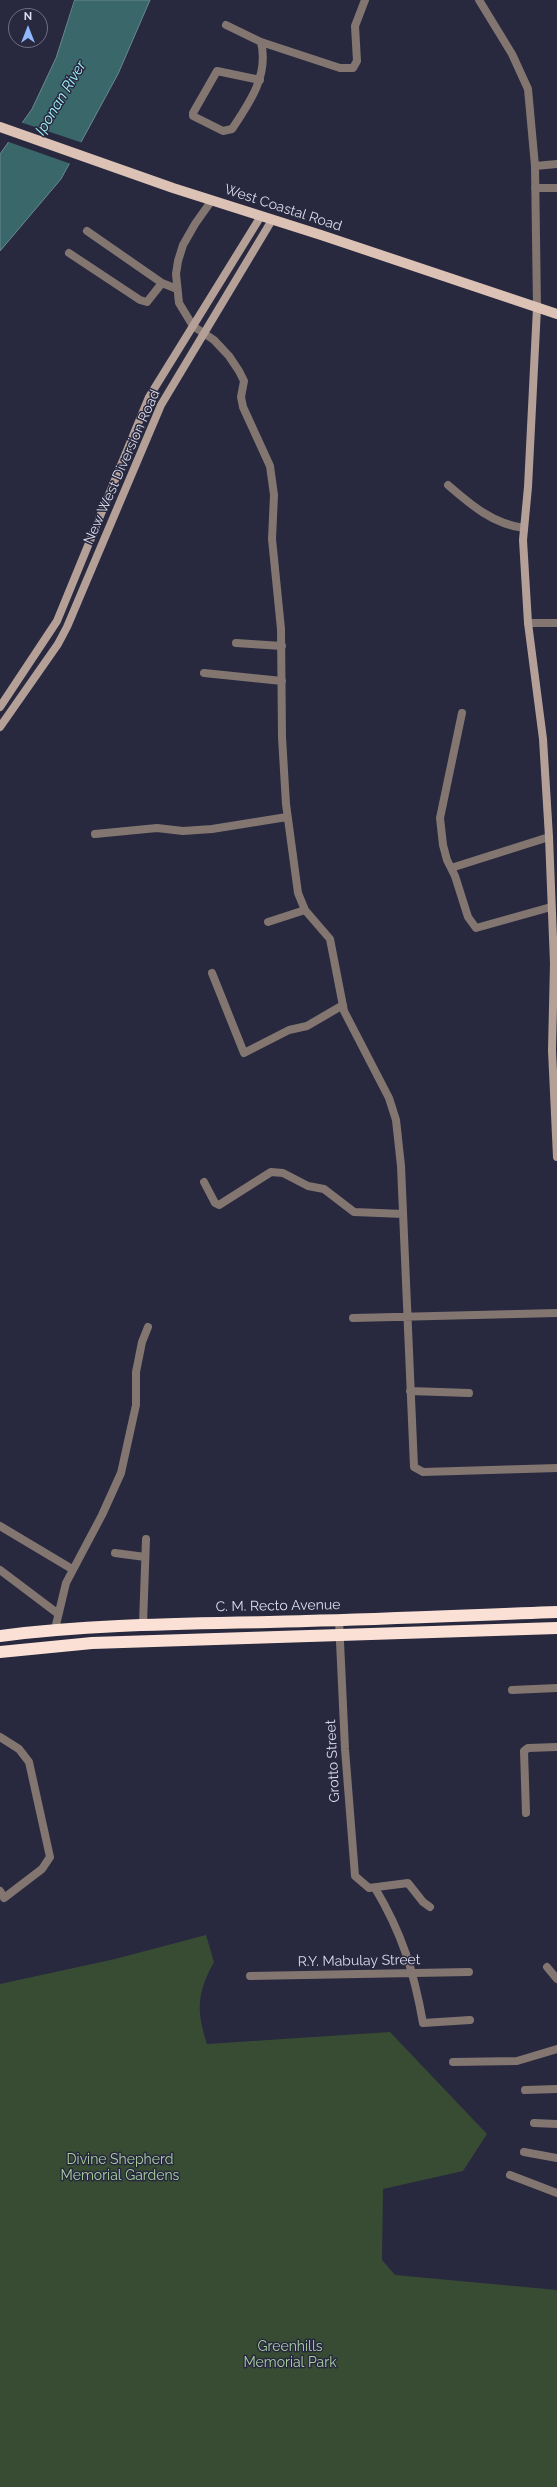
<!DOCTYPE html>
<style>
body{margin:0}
#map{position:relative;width:557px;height:2487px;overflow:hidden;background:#28283f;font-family:Raleway,sans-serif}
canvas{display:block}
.north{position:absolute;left:8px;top:8px;width:40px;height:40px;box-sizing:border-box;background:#28283f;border:1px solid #707085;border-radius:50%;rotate:0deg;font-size:11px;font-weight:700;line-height:16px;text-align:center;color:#dddded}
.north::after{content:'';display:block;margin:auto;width:14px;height:18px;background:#90b8fd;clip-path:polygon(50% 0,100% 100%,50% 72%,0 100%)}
</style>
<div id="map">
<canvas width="557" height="2487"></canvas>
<div class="north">N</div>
</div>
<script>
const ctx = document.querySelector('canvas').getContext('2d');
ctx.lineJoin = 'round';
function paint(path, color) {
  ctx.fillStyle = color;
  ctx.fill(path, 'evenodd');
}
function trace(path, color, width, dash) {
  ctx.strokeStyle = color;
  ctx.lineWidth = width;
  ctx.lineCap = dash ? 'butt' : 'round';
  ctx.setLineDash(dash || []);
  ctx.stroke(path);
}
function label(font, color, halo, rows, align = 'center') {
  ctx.font = font + ' Raleway,sans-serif';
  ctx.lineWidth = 3;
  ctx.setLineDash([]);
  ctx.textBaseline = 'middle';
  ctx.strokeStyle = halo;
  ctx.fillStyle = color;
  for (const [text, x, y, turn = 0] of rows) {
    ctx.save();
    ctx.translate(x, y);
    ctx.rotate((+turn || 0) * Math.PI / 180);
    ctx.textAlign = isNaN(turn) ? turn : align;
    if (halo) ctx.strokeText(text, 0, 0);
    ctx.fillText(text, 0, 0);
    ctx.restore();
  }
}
const green = new Path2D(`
 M206 1935 214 1962C197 1993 196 2010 207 2044L390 2032 487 2134 463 2171 383 2189 382 2260 395 2275 557 2290V2487H0V1984L115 1959Z`);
const water = new Path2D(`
 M75 0H150L118 74 61 179 0 251V154L32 109 56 58Z`);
const pier = new Path2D(`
 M20 122 83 143 71 164 6 141Z`);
const street = new Path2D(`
 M479 0 512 54 528 89 535 166 537 308
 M226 25 261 42 340 68H353L357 61 355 26 365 0
 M260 80 217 71 193 113V116L223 131 232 129C250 102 269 75 261 42
 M535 166 557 164
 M535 188H557
 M212 200 195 224 183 245 178 261 176 274 179 303 193 326 214 340 229 356 239 371 244 381 241 397 243 407 270 466 274 495 272 539 281 629 282 737 286 804 298 893 305 910 330 939 344 1011 389 1098 396 1120 401 1166 414 1467 423 1472 557 1468
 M87 231 162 283 177 289
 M69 253 140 300 147 302 162 283
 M448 485C471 505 493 524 524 528
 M528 623H557
 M236 643 282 646
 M204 673 282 681
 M462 713 440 818 443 845 447 860 455 876 468 917 476 928 551 907
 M95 834 157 828 183 831 212 829 287 817
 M451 868 549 837
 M268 922 305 910
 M212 973 244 1053 289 1030 307 1026 343 1005
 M204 1182 215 1203 219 1205 271 1172 283 1173 308 1186 324 1189 354 1212 403 1214
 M353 1318 557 1313
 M410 1391 469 1393
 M0 1526 72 1569
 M115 1553 145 1557
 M0 1570 57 1613
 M339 1620 345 1749 355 1876 369 1888 408 1883 423 1902 430 1907
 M143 1624 146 1539
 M55 1629 66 1583 102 1515 121 1473 136 1405V1372L142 1342 148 1327
 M512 1690 557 1688
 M0 1737 19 1749 29 1762 50 1857 42 1869 4 1898 0 1891
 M526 1813 524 1751 528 1748 557 1747
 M375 1888C402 1933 414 1972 423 2023L470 2020
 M547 1967 557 1979
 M250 1976 469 1972
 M453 2062 517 2061 557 2049
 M525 2090 557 2089
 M534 2123 557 2124
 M524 2152 557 2158
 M510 2175 557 2193`);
const secondary = new Path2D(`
 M537 308 528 487 523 540 528 623 543 739 549 837 554 963 552 1050 557 1157
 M0 707 57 621 149 397 261 216
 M0 727 58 644 67 627 161 405 272 220`);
const primary = new Path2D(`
 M0 127 173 188 321 235 557 314`);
const highway = new Path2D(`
 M0 1636C102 1623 203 1624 306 1621 389 1619 473 1615 557 1612
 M0 1652 92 1643 557 1628`);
const streetNames = [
 ["West Coastal Road",283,208,18],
 ["New West Diversion Road",122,467,-66],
 ["C. M. Recto Avenue",278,1606,-1],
 ["Grotto Street",333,1761,-93],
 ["R.Y. Mabulay Street",359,1961,-1]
];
const parkNames = [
 ["Divine Shepherd",120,2160],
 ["Memorial Gardens",120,2176],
 ["Greenhills",290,2347],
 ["Memorial Park",290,2363]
];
const waterNames = [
 ["Iponan River",61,98,-59]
];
paint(green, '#384c34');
paint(water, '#39676a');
trace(water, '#6a8a91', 1);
paint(pier, '#28283f');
trace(street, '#837670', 8);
trace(secondary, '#b5a097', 8);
trace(primary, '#dcc1b5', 10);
trace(highway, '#fbe1d5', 12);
label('14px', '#dddded', '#28283f', streetNames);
label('14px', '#a8d19f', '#28283f', parkNames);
label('italic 15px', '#a2f4fa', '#28283f', waterNames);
</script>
